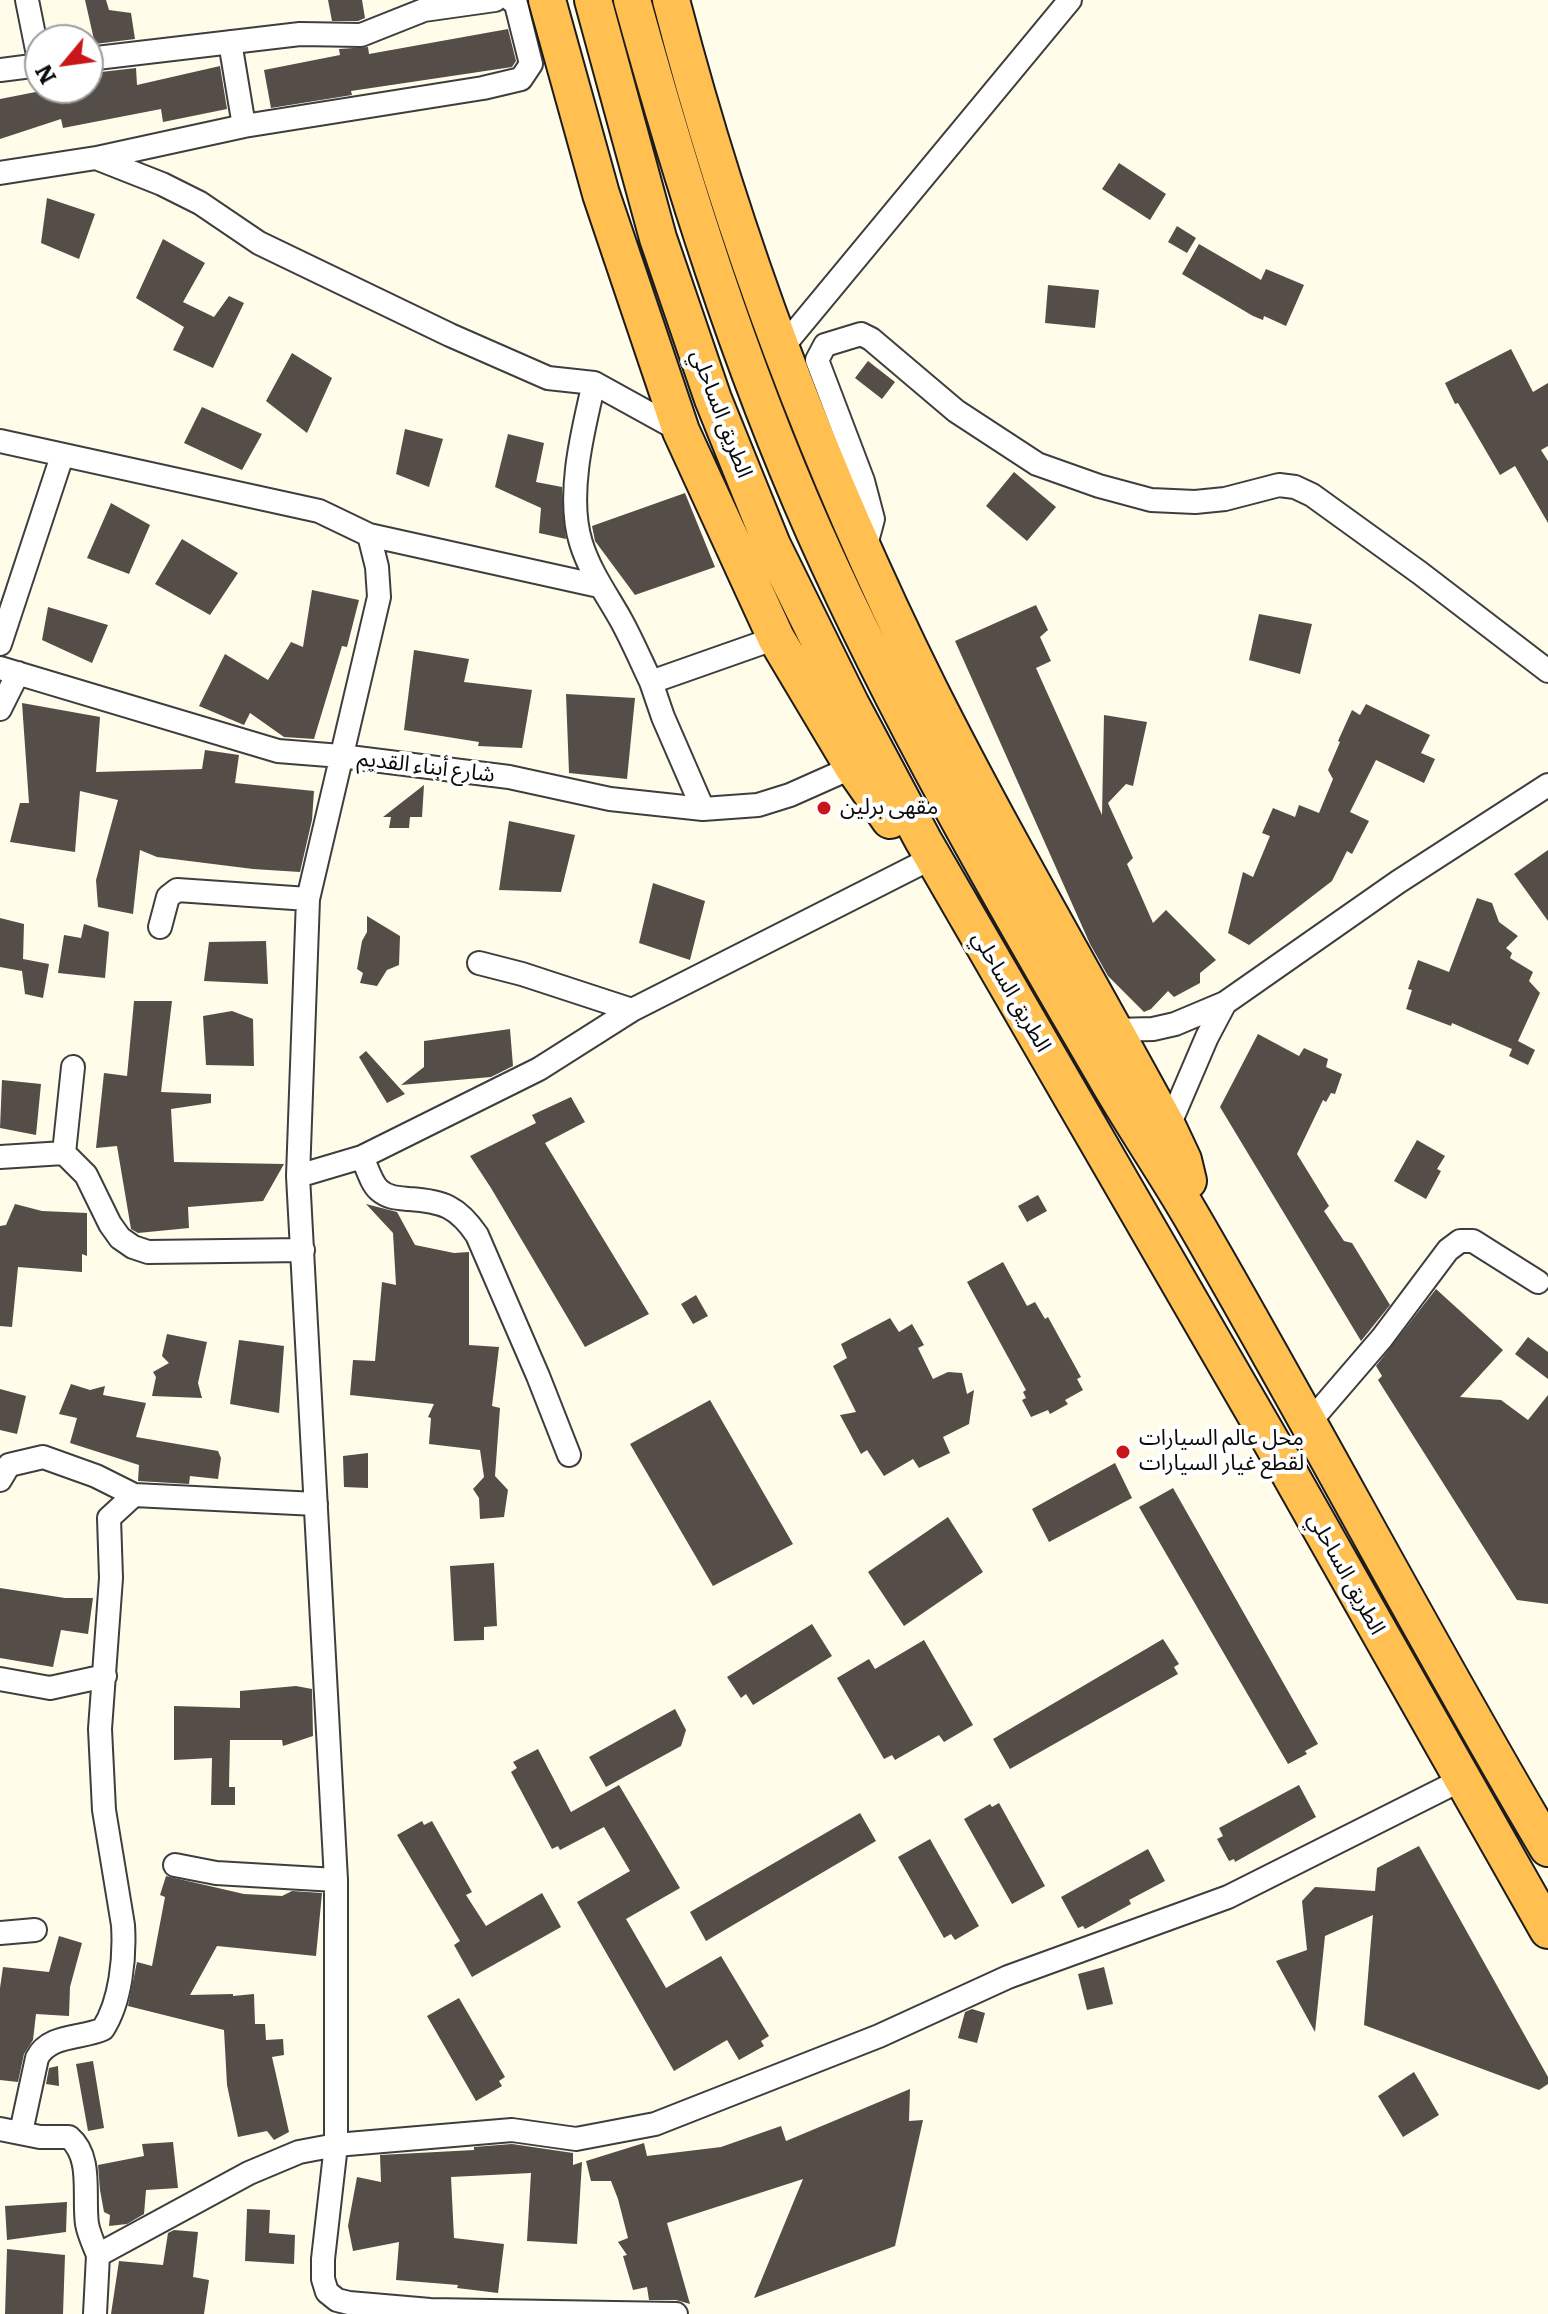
<!DOCTYPE html>
<meta charset="utf-8">
<style>
body{margin:0}
#map{position:relative;width:1548px;height:2314px;overflow:hidden;background:#fffcea;font-family:Literata,serif}
canvas{display:block}
.north{position:absolute;left:24px;top:24px;width:80px;height:80px;box-sizing:border-box;background:#fff;border:2px solid #9d9d9d;border-radius:50%;rotate:241deg;font-size:22px;font-weight:700;line-height:32px;text-align:center;color:#0b0b0b}
.north::after{content:'';display:block;margin:auto;width:28px;height:36px;background:#c81619;clip-path:polygon(50% 0,100% 100%,50% 72%,0 100%)}
</style>
<div id="map">
<canvas width="1548" height="2314"></canvas>
<div class="north">N</div>
</div>
<script>
const ctx = document.querySelector('canvas').getContext('2d');
ctx.lineJoin = 'round';
function paint(path, color) {
  ctx.fillStyle = color;
  ctx.fill(path, 'evenodd');
}
function trace(path, color, width, dash) {
  ctx.strokeStyle = color;
  ctx.lineWidth = width;
  ctx.lineCap = dash ? 'butt' : 'round';
  ctx.setLineDash(dash || []);
  ctx.stroke(path);
}
function label(font, color, halo, rows, align = 'center') {
  ctx.font = font + ' Literata,"Noto Sans Arabic",serif';
  ctx.lineWidth = 8;
  ctx.setLineDash([]);
  ctx.textBaseline = 'middle';
  ctx.strokeStyle = halo;
  ctx.fillStyle = color;
  for (const [text, x, y, turn = 0] of rows) {
    ctx.save();
    ctx.translate(x, y);
    ctx.rotate((+turn || 0) * Math.PI / 180);
    ctx.textAlign = isNaN(turn) ? turn : align;
    if (halo) ctx.strokeText(text, 0, 0);
    ctx.fillText(text, 0, 0);
    ctx.restore();
  }
}
const building = new Path2D(`
 M85 0H106L109 10 131 13 135 39 95 44Z
 M328 0H362L365 18 358 21H332Z
 M508 29 516 61 512 67 351 91 352 95 271 108 264 70 340 55 339 49 368 47 369 54Z
 M220 66 227 109 163 122 161 109 63 128 61 119 0 139V99L56 88H88V80L102 77 101 72 136 68 137 85Z
 M1119 163 1166 194 1150 220 1102 189Z
 M47 198 95 214 79 259 41 243Z
 M1177 226 1196 238 1187 253 1168 242Z
 M163 239 205 263 183 302 214 317 229 296 244 303 213 368 173 350 184 327 136 298Z
 M1199 244 1261 280 1266 269 1304 285 1286 326 1264 316 1263 320 1253 316 1182 274Z
 M1048 285 1099 290 1095 328 1045 323Z
 M1511 349 1533 392 1548 383V446L1541 450 1548 461V523L1515 466 1500 475 1458 403 1455 404 1445 383Z
 M292 353 332 378 307 433 266 401Z
 M868 361 895 382 882 399 855 378Z
 M202 407 262 434 242 470 184 443Z
 M405 429 443 439 429 487 396 474Z
 M508 434 544 443 536 482 562 487 566 539 539 533 541 508 495 487Z
 M1014 472 1056 507 1027 541 986 506Z
 M685 493 715 567 635 595 595 541 592 526Z
 M111 503 150 525 129 574 87 558Z
 M182 539 238 573 210 615 155 584Z
 M312 590 359 600 347 647 342 646 314 739 284 737 250 713 244 725 199 706 225 654 268 680 291 642 303 647Z
 M1036 605 1048 630 1040 637 1051 661 1036 668 1102 815 1104 715 1147 722 1133 786 1126 784 1108 803 1133 858 1127 864 1153 923 1166 910 1216 960 1200 973V983L1174 997 1168 991 1151 1009 1144 1012 1108 976 1090 944 955 641Z
 M48 607 108 625 92 663 42 640Z
 M1259 614 1312 624 1300 674 1249 660Z
 M414 650 469 659 464 682 532 690 522 748 478 746 479 742 404 730Z
 M566 694 635 698 627 779 569 773Z
 M22 703 100 717 96 772 202 769 205 750 239 755 235 783 314 791 312 820 300 872 253 869 157 857 140 850 133 914 98 907 96 880 118 800 80 791 75 852 10 842 20 803H29Z
 M1366 704 1430 735 1421 753 1435 759 1424 783 1376 760 1350 812 1369 821 1352 854 1347 851 1332 881 1249 945 1228 933 1243 872 1253 877 1270 836 1262 833 1273 808 1295 817 1299 805 1319 813 1333 779 1328 770 1340 742 1338 741 1352 710 1360 715Z
 M424 785 422 817H410L409 828H389L391 817H383Z
 M509 821 575 835 561 892 499 890Z
 M1548 850V921L1514 874Z
 M653 883 705 901 690 960 639 943Z
 M1477 898 1492 903 1499 922 1518 936 1506 948 1512 953 1510 958 1533 972 1529 981 1540 993 1518 1041 1535 1050 1528 1065 1509 1056 1512 1049 1452 1023 1451 1026 1406 1009 1412 990 1408 989 1418 960 1449 972Z
 M367 916 400 936 399 965 387 970 377 986 360 983 363 973 357 969 362 941 367 932Z
 M0 918 24 924 23 959 49 964 43 998 25 994 22 971 0 967Z
 M84 924 109 932 105 978 58 973 64 935 81 938Z
 M266 941 268 984 204 981 209 942Z
 M134 1001H172L161 1092 211 1094V1103L171 1109 174 1162 284 1164 263 1201 188 1207 189 1228 138 1233 131 1229 117 1146 96 1148 104 1073 127 1076Z
 M232 1011 253 1019 254 1066 206 1065 203 1016Z
 M510 1029 513 1066 491 1077 401 1085 424 1067V1041Z
 M1258 1034 1299 1056 1304 1048 1328 1059 1326 1067 1342 1074 1335 1094 1331 1093 1326 1102 1323 1100 1297 1154 1329 1206 1324 1211 1344 1241 1352 1243 1390 1305 1361 1341 1220 1107Z
 M366 1051 405 1094 387 1103 359 1057Z
 M2 1080 41 1084 36 1135 0 1128Z
 M571 1097 585 1122 545 1143 649 1314 585 1347 491 1188 470 1156 536 1123 532 1115Z
 M1417 1140 1445 1156 1437 1169 1441 1171 1426 1199 1394 1181Z
 M1038 1195 1047 1211 1027 1222 1018 1206Z
 M15 1204 42 1211 87 1213V1256L82 1254V1272L18 1267 12 1327 0 1326V1226L6 1225Z
 M366 1204 397 1212 415 1245 454 1253 469 1252V1345L499 1347 492 1406 500 1408 495 1476 508 1490 504 1517 480 1519 479 1498 473 1489 484 1477 480 1450 429 1444 431 1418 428 1417 434 1404 350 1395 353 1360 375 1361 382 1282 396 1285 393 1233Z
 M1003 1262 1027 1306 1035 1302 1045 1319 1048 1317 1081 1377 1077 1379 1083 1390 1065 1400 1068 1404 1050 1414 1048 1410 1031 1417 1022 1400 1026 1398 1023 1392 1026 1390 967 1282Z
 M1436 1289 1503 1350 1460 1397 1501 1400 1528 1420 1548 1395V1604L1517 1600 1378 1380 1382 1376 1376 1366Z
 M696 1295 708 1316 693 1324 681 1304Z
 M890 1318 899 1332 912 1324 924 1345 918 1348 933 1379 948 1372 962 1373 967 1394 974 1390 969 1424 943 1437 950 1453 919 1468 913 1459 884 1476 867 1450 861 1454 840 1415 856 1412 833 1366 847 1358 841 1344Z
 M167 1334 207 1342 198 1383 202 1398 152 1396 156 1377 153 1372 169 1363 162 1356Z
 M1528 1337 1548 1352V1379L1515 1354Z
 M239 1340 284 1346 279 1413 230 1404Z
 M71 1384 90 1390 105 1386 103 1395 146 1403 136 1437 218 1451 221 1458 218 1479 190 1476 189 1484 138 1481 139 1465 70 1443 77 1418 59 1414Z
 M0 1389 26 1396 17 1434 0 1430Z
 M710 1400 793 1544 713 1586 630 1444Z
 M368 1453V1488L344 1487 343 1456Z
 M1115 1463 1132 1498 1049 1542 1032 1509Z
 M1173 1488 1318 1744 1305 1751 1307 1754 1288 1764 1139 1507Z
 M948 1517 983 1572 904 1626 868 1572Z
 M494 1563 497 1626 484 1627V1640L454 1641 450 1566Z
 M0 1588 65 1598H93L88 1634 61 1630 53 1667 0 1658Z
 M812 1624 832 1656 753 1705 746 1694 741 1698 727 1677Z
 M1163 1639 1179 1664 1174 1667 1178 1674 1010 1769 993 1739Z
 M924 1640 973 1725 944 1742 939 1735 895 1760 892 1755 884 1759 837 1678 869 1659 875 1669Z
 M296 1686 312 1689 313 1736 283 1746 282 1740H230L229 1787H235V1805H211L212 1758 174 1760V1706L240 1708V1691Z
 M675 1709 686 1730 681 1746 606 1787 589 1757Z
 M538 1749 571 1812 619 1785 680 1888 626 1919 666 1988 721 1956 769 2036 761 2041 764 2046 739 2060 727 2040 674 2071 577 1902 630 1871 604 1827 560 1850 558 1846 552 1849 511 1772 517 1768 513 1762Z
 M1299 1785 1316 1817 1235 1862 1234 1859 1229 1861 1217 1839 1223 1836 1219 1828Z
 M999 1803 1045 1886 1012 1904 964 1819 990 1804 992 1807Z
 M860 1813 876 1841 706 1941 690 1912Z
 M422 1821 424 1825 432 1821 472 1892 466 1895 486 1926 542 1893 561 1927 472 1977 454 1945 460 1941 397 1835Z
 M930 1839 979 1926 955 1940 951 1934 944 1938 898 1857Z
 M1419 1846 1548 2077V2084L1539 2090 1364 2025 1373 1915 1325 1936 1315 2032 1276 1961 1307 1950 1302 1901 1315 1887 1375 1891 1377 1868Z
 M1148 1849 1165 1881 1129 1900 1131 1904 1120 1910 1085 1929 1083 1926 1078 1928 1061 1897Z
 M166 1876 244 1894 282 1896 292 1891 322 1893 316 1956 217 1946 190 1995 233 1994V1996L254 1994 255 2024H265L266 2040 283 2039 284 2055 272 2057 289 2132 274 2140 267 2131 238 2137 227 2085 224 2030 128 2006 137 1962 152 1966 165 1897 160 1895Z
 M59 1936 82 1943 70 1987 69 2016 36 2014 33 2040 24 2054 18 2082 0 2080V1988L3 1967 49 1972Z
 M1104 1967 1113 2004 1087 2010 1078 1974Z
 M459 1998 505 2077 499 2081 502 2086 476 2101 427 2016Z
 M972 2009 985 2013 977 2043 958 2038 965 2012Z
 M93 2061 104 2128 88 2131 76 2064Z
 M58 2066 59 2086 46 2084 49 2068Z
 M1414 2072 1439 2115 1403 2137 1378 2096Z
 M910 2089 909 2121 923 2120 895 2246 754 2298 803 2179 667 2223 690 2304 676 2300H649L647 2287 633 2290 623 2256 627 2255 618 2242 628 2238 618 2199 611 2181H591L586 2161 644 2143 647 2156 721 2147 781 2126 786 2141Z
 M173 2142 178 2188 146 2190 144 2214 127 2224 109 2226 110 2215 104 2212 100 2190 98 2165 144 2156 142 2144Z
 M512 2144 573 2153V2165L582 2162 577 2244 527 2241 531 2173 451 2177 454 2238 504 2244 498 2293 457 2288 458 2285 396 2280 399 2242 353 2251 348 2226 357 2177 381 2182 380 2155 474 2150V2147Z
 M67 2202 66 2232 7 2240 5 2206Z
 M247 2209 270 2210 269 2233 295 2235 294 2264 245 2261Z
 M174 2230 198 2232 193 2277 209 2280 204 2314H111L119 2261 163 2265 168 2233Z
 M7 2249 65 2255 63 2314H5Z`);
const minor = new Path2D(`
 M27 0 40 65
 M230 42 244 126
 M88 59 300 34 361 35 424 10 495 0
 M0 70 40 65
 M97 158 244 126 483 88 521 79 531 64 516 4 511 0
 M0 173 96 158 162 184 200 203 259 243 450 335 548 378 594 383 681 431
 M781 349 1070 0
 M594 383C583 430 566 496 581 543 590 572 607 595 621 620 632 640 641 661 651 682L776 638
 M0 441 319 511 369 535 377 567 379 597 308 899 298 1176 336 1880V2145L323 2259V2279L327 2292 337 2300 349 2303 430 2310 676 2314
 M369 535 599 586
 M865 549 873 519 863 481 817 360 825 345 861 334 871 339 956 411 1037 464 1099 486 1151 500 1195 502 1225 499 1279 485 1295 487 1312 495 1420 573 1548 671
 M0 644 62 456
 M0 668 278 751 341 756 509 777 610 799 703 809 758 805 790 795 853 767
 M651 682 663 717 703 809
 M0 709 18 673
 M160 927 168 897 177 890 308 899
 M479 963 522 974 632 1010
 M1115 1030 1153 1029 1175 1024 1225 1003 1398 882 1548 785
 M1168 1128 1207 1037 1225 1003
 M64 1153 73 1067
 M0 1157 64 1153 86 1175 110 1224 120 1238 133 1247 148 1252 303 1250
 M362 1157C367 1167 371 1183 379 1190 388 1198 398 1198 409 1199 443 1201 458 1207 477 1235L538 1376 569 1455
 M298 1176 362 1157 539 1069 632 1010 918 865
 M1308 1424 1382 1338 1448 1250 1460 1241H1473L1538 1282
 M0 1480 9 1465 43 1457 96 1476 134 1495 316 1504
 M0 1679 50 1688 105 1676
 M175 1865 216 1873 336 1880
 M0 1933 35 1930
 M0 2129 40 2137H69C93 2157 83 2195 87 2224 89 2235 94 2245 98 2255
 M21 2132 37 2058C49 2034 81 2039 103 2029 121 2001 125 1957 123 1925L104 1810 100 1729 111 1578 109 1518 134 1495
 M95 2314 98 2255 249 2173 299 2152 336 2145 512 2130 576 2139 655 2124 879 2036 1008 1977 1228 1897 1461 1780`);
const trunk = new Path2D(`
 M547 0 601 194 681 431 776 638 853 767 890 820
 M593 0 658 238 713 399 772 545 851 705 923 840 1287 1469 1548 1930
 M632 0C682 181 738 359 814 531 897 717 1000 896 1103 1072 1130 1120 1162 1166 1190 1214 1312 1423 1424 1639 1548 1848
 M671 0C733 239 820 470 930 691 1005 840 1089 982 1168 1128L1183 1160 1188 1181`);
const markers = [
 [824,808,8,"#c81619"],
 [1123,1452,8,"#c81619"]
];
const streetNames = [
 ["الطريق الساحلي",721,414,69],
 ["شارع أبناء القديم",426,767,7],
 ["الطريق الساحلي",1011,992,60],
 ["الطريق الساحلي",1346,1574,61]
];
const poiNames = [
 ["مقهى برلين",840,808],
 ["محل عالم السيارات",1139,1439],
 ["لقطع غيار السيارات",1139,1464]
];
paint(building, '#554d47');
trace(minor, '#3e3e3e', 26);
trace(trunk, '#1c1c1c', 40);
trace(minor, '#fff', 22);
trace(trunk, '#ffbf51', 36);
for (const [x, y, r, color] of markers) {
  const dot = new Path2D();
  dot.arc(x, y, r, 0, 2 * Math.PI);
  ctx.fillStyle = color;
  ctx.fill(dot);
  trace(dot, '#fff', 3);
}
label('22px', '#0b0b0b', '#fff', streetNames);
label('22px', '#0b0b0b', '#fff', poiNames, 'left');
</script>
